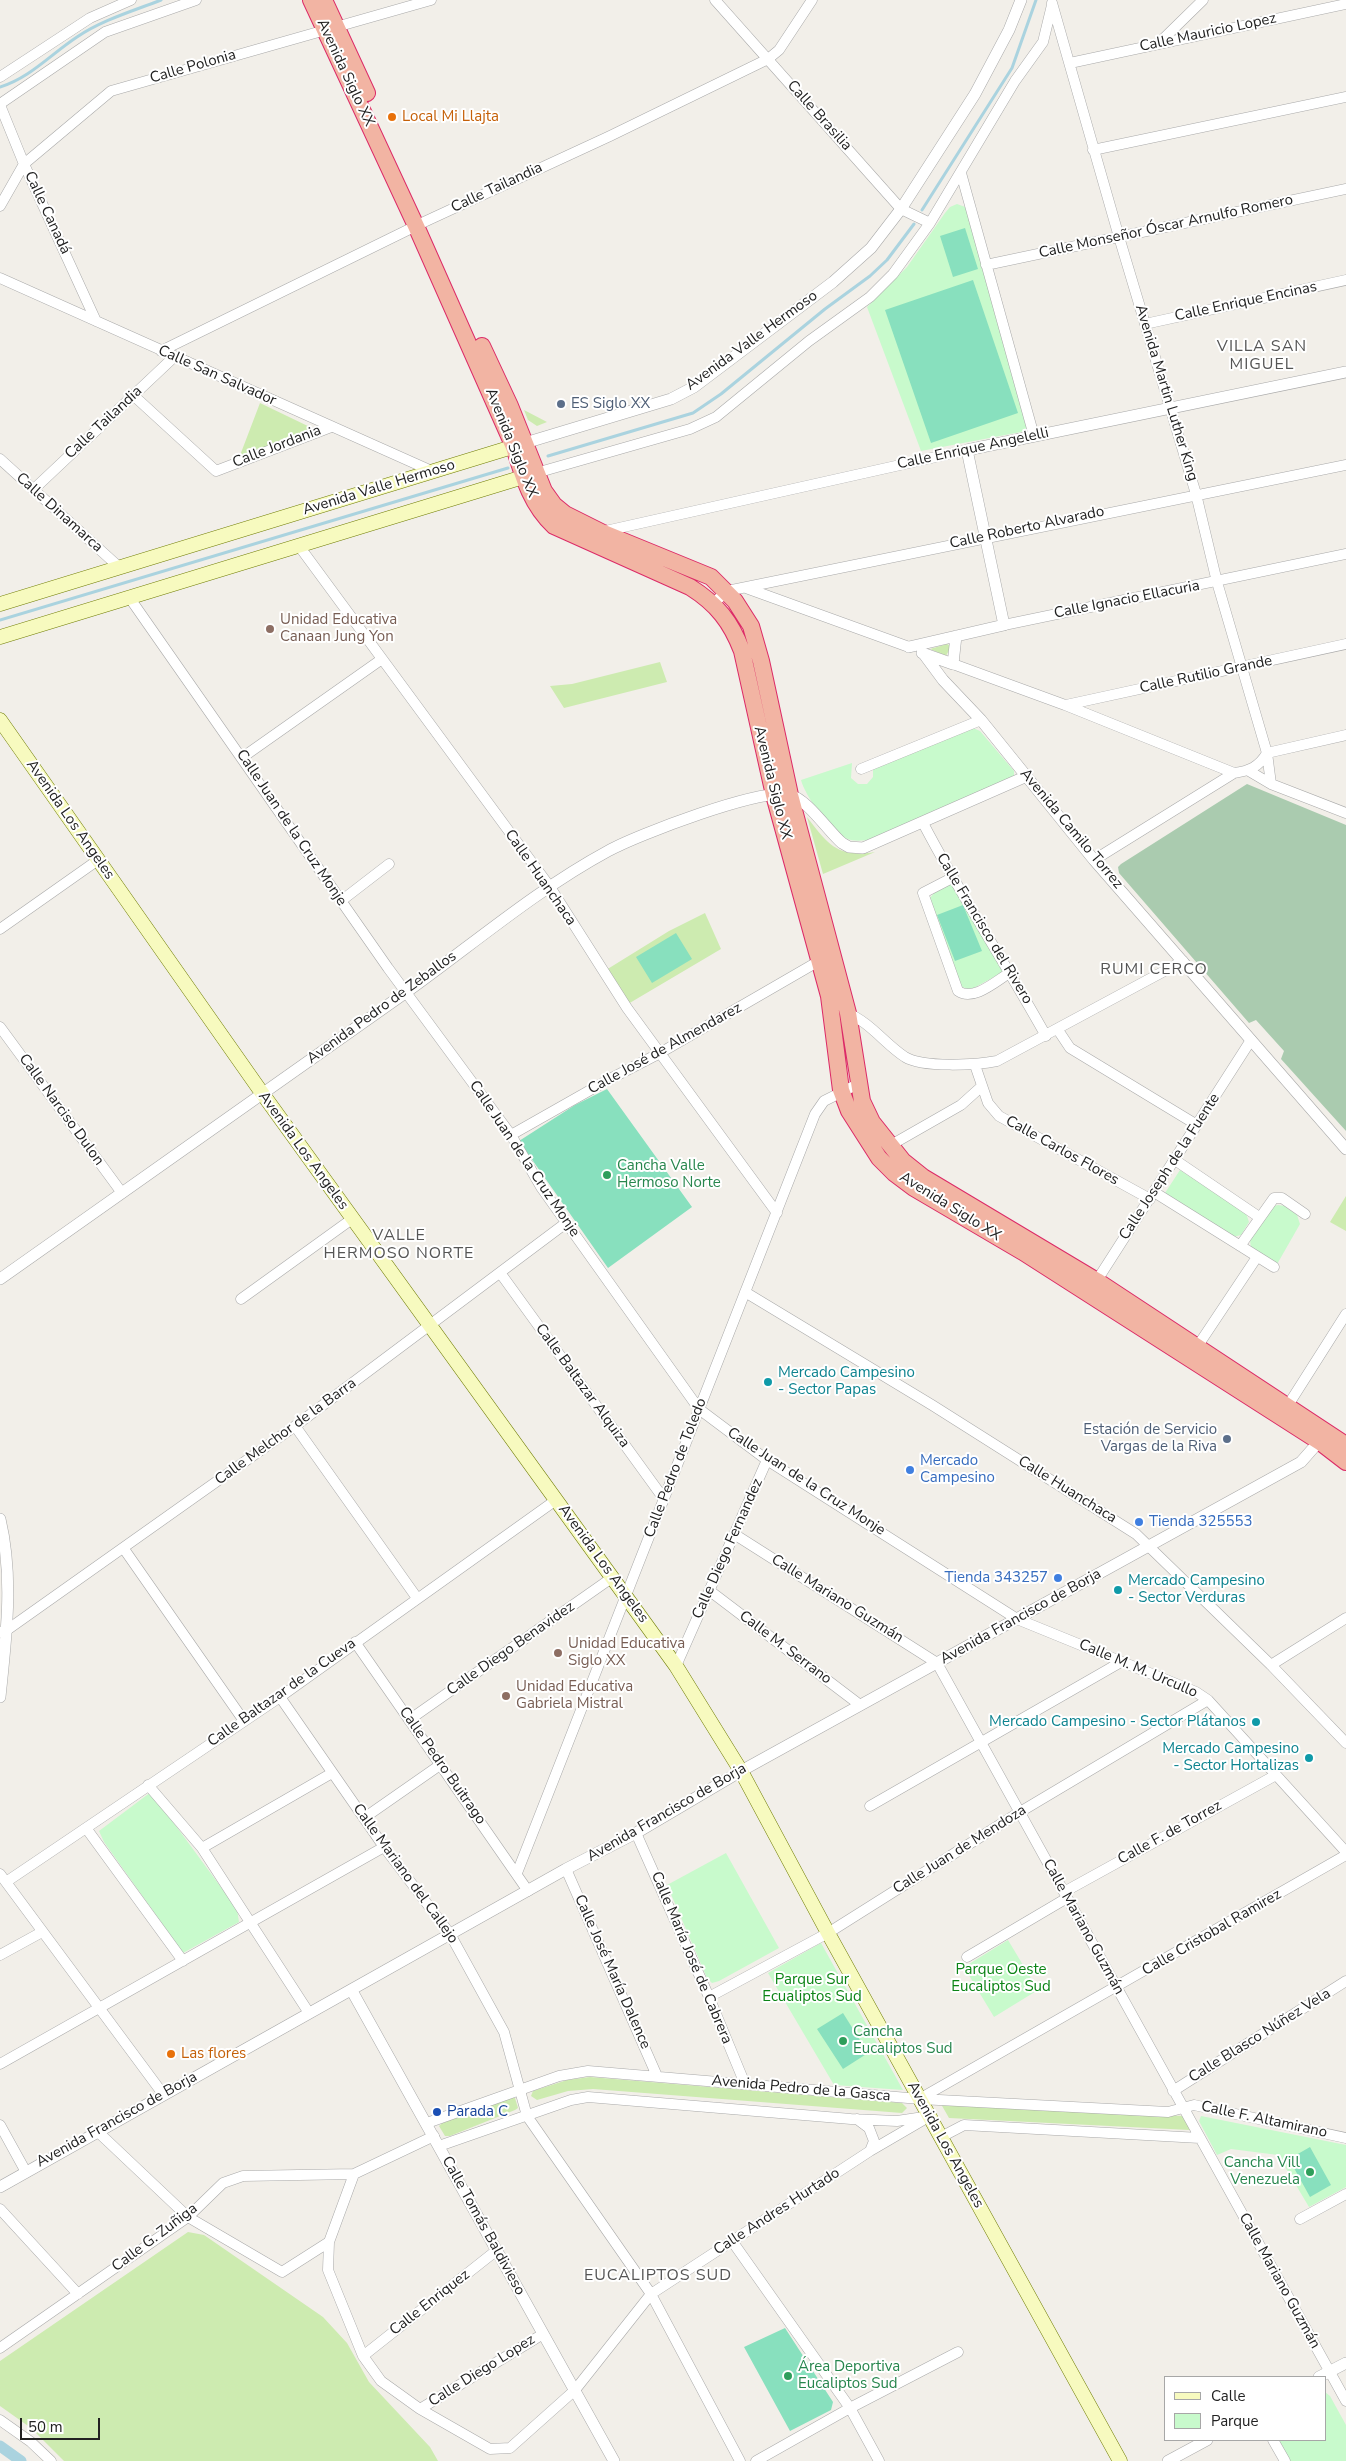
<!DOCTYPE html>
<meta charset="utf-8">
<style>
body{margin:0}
#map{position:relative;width:1346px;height:2461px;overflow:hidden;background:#f2efe9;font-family:"Nunito Sans",sans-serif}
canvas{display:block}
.legend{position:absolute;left:1164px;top:2376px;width:162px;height:65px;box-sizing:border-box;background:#fff;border:1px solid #a7a7a7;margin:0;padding:6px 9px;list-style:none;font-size:15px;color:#222}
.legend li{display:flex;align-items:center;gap:10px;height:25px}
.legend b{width:25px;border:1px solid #a7a7a7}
.scale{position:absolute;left:20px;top:2418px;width:80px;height:22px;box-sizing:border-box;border:2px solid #222;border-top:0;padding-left:6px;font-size:15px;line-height:18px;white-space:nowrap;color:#222;-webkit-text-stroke:4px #fff;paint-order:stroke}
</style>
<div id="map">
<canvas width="1346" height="2461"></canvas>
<ul class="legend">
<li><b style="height:6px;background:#f7fabf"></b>Calle</li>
<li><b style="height:14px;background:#c8facc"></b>Parque</li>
</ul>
<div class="scale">50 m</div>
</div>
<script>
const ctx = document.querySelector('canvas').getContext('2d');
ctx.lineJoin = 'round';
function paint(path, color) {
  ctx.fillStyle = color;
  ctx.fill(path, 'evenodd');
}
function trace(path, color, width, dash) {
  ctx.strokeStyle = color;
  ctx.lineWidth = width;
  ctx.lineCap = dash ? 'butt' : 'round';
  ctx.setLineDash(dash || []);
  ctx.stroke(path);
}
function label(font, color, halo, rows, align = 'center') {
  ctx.font = font + ' "Nunito Sans",sans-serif';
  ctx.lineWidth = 4;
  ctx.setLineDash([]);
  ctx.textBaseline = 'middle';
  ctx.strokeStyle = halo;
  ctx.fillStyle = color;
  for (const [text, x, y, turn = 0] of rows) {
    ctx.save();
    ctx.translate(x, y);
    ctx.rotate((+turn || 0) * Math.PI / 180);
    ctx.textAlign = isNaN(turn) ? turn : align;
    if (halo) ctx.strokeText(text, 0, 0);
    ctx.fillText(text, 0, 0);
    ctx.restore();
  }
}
const grass = new Path2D(`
 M260 403 314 429 239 458Z
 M524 410 547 422 537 426 528 420Z
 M947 644 951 646 946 656 930 649Z
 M660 662 667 682 564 708 550 686 572 684Z
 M807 817C828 845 838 858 875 852L823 874Z
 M705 913 721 949 628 1004 606 970 669 931Z
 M1346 1196V1231L1330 1222Z
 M590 2077 902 2103 907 2108 902 2113 593 2089 568 2091 537 2100 531 2096 533 2091 567 2080Z
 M511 2098H515L518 2108 515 2110 450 2136H445L439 2126 442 2123Z
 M941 2104 1183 2116 1190 2130 949 2118Z
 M188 2232 204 2235 323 2317 347 2343 369 2382 430 2447 438 2461H64L31 2428 0 2406V2361Z`);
const cemetery = new Path2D(`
 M1247 784 1346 825V1131L1281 1059 1284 1051 1256 1020 1249 1023 1119 873 1118 867 1121 864Z`);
const park = new Path2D(`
 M957 204 968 208 1027 428 1021 432 921 451 867 307 907 267 945 213 950 207Z
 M973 728 980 731 1014 771V776L872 839C863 841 854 842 845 838 830 830 805 796 801 780L852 763 851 778 858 784H867L873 777V768Z
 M951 884 1005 971 970 990 960 986 929 899 935 892Z
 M1180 1170 1246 1213 1249 1222 1241 1235 1233 1237 1165 1193Z
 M1278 1205 1285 1206 1297 1215 1300 1224 1276 1266 1251 1249 1250 1240 1274 1206Z
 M151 1792 237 1909 239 1922 183 1953 104 1842 99 1831Z
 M726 1853 779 1948 719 1981 712 1983 707 1978 667 1885Z
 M1008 1940 1038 1990 994 2017 964 1967Z
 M821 1943 903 2090 834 2085 768 1973Z
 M1201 2116 1346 2145V2187L1309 2207 1278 2155 1231 2149 1217 2155 1199 2121Z
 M1325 2392 1330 2396 1346 2425V2461H1290L1279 2440H1325Z`);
const pitch = new Path2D(`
 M965 228 978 269 953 277 940 236Z
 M973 280 1018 413 931 443 885 310Z
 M963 905 982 951 955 961 937 915Z
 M676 933 692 959 652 983 636 957Z
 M607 1089 692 1207 608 1268 519 1141 575 1105Z
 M843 2013 868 2053 843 2069 817 2029Z
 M1310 2147 1331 2185 1310 2197 1289 2159Z
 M785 2328 833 2402 831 2410 790 2431 744 2347Z`);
const stream = new Path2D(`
 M0 87C30 78 51 54 77 37 102 20 133 11 161 0
 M922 210 1012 68 1036 0
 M548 456 693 413 721 394 825 309 870 276 887 260 914 224
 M0 620 508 468`);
const canal = new Path2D(`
 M0 2446 21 2461`);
const minor = new Path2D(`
 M715 0 901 209 930 223
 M1052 3 1119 237 1196 494 1217 582 1267 753 1271 784
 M1159 43 1203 0
 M1070 63 1346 4
 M0 77 90 18 131 0
 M0 104 105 32 196 0
 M0 105 24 164 96 321
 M1093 150 1346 97
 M961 173 1034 436
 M0 206 24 164 111 91 431 0
 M986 265 1346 189
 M0 278 434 472
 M1145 324 1346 280
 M161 351 424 222 610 136 768 59 779 50 812 0
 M133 395 216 471 331 427
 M0 459 119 567
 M536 473 690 429 716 417 809 341 870 297 893 274 930 223 1015 81 1043 42 1052 5
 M34 489 174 357
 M601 532 967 450
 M299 546 550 887 627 1008 777 1213
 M746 588 909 647
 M129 597 388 968 511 1135 541 1187 699 1409 767 1460 1017 1619 1196 1692 1208 1700 1346 1852
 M714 603 727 591 1346 465
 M1004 625 1346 554
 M953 664 1065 705 1234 773
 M1066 705 1346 644
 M243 757 382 659
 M861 769 981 720
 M1249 771 1271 784 1346 813
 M923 823C961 896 1006 964 1046 1036
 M1094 860 1234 773C1249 771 1259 767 1267 753L1346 735
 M952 878 923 893 958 991C974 1002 997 980 1011 972
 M341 901 389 864
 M0 929 98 860
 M847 1013C870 1022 885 1044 905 1057 923 1068 976 1065 997 1061L1183 961
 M0 1027 122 1193
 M1058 1030 1070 1048 1197 1125
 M975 1065 988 1103 999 1116 1150 1199
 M511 1135 608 1080 660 1053 819 961
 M891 1145 961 1105 981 1087
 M1175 1160 1259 1217
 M1154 1192 1274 1267
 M1240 1246 1274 1198H1282L1305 1214
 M501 1274 664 1499
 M1094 1285 1251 1040
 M745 1292 932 1405 1136 1534 1271 1665 1346 1743
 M241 1299 352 1219
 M1197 1347 1257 1257
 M1285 1410 1346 1314
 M295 1426 417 1598
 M734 1534 937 1663 1346 2401
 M124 1549 244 1721
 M710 1591 860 1705
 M0 1632 7 1630 295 1426 566 1223
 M355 1642 528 1891
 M1271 1665 1346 1618
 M676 1666 767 1460
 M280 1697 384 1847 450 1934 504 2032 527 2116 651 2294 740 2461
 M409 1720 613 1577
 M148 1785 202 1848 309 2013
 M870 1806 1121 1662
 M364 1818 440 1765
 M86 1828 183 1961
 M636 1833 709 1997 745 2084
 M202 1848 332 1773
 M566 1869 657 2076
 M517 1873 815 1114 824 1101 858 1084
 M0 1874 163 2094
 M6 1882 280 1697 556 1500
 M1064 1892 1276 1775
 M0 1955 42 1932
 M967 1957 1067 1898
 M709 1997 828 1933 1020 1812 1208 1700
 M0 2064 384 1847
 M1173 2091 1346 1981
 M921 2098 1346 1855
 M857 2119 869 2128 874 2141 870 2151
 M427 2123 559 2076 588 2071 920 2099 1168 2112 1194 2105 1346 2138
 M0 2125 26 2172
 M97 2131 188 2217 282 2272 329 2242
 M434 2136 354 2174 329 2242 328 2270 363 2356 381 2381 420 2409 490 2449 510 2448 575 2390 651 2294 870 2151 930 2116
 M941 2137 964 2125 1200 2138
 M439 2146 571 2100 588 2097 851 2119 897 2121 924 2117
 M0 2209 78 2294
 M1300 2219 1346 2194
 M732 2241 850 2408 879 2461
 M0 2348 188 2217 223 2183 243 2176 354 2174
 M363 2356 497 2250
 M420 2409 543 2334
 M0 2420 31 2442 51 2461
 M1273 2440 1285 2461
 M756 2461 850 2408 958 2352`);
const tertiary = new Path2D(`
 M525 443 671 399 694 387 833 282 871 248 901 209 975 94 1009 30 1021 0
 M909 647 1004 625 967 450 1346 372
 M922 653 953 664 956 636
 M923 653 943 680 981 720 1094 860 1346 1149
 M0 1279C135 1183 270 1089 405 993 472 945 536 890 608 851 637 835 762 787 790 795 807 799 828 831 842 843L849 847 863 848 1027 776
 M0 1519C14 1578 6 1638 0 1697
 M352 1991 614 2461
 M0 2187 566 1869 636 1833 741 1771 1301 1462 1323 1437
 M1319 2377 1346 2363
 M1168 2461 1207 2440`);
const secondary = new Path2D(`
 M0 604 522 444
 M0 637 533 474
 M0 720 262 1093 676 1666 741 1771 828 1933 1120 2461`);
const trunk = new Path2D(`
 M311 0 416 226 514 447C523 476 531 505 554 526L690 587C717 604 731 622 742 651L774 795 829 996 841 1090 849 1111 879 1158 894 1173 914 1188 1023 1252 1320 1442 1346 1462
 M324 0 367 93
 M482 346 510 406 544 491 554 505 565 514 601 532 711 577 735 601 751 626 761 661 790 795 848 1013 862 1101 872 1122 903 1161 923 1177 1097 1281 1346 1445`);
const markers = [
 [392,117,5,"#e8710a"],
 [561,404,5,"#5c6f8a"],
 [270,629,5,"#8d6e63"],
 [607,1175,5,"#2e9e5b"],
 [768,1382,5,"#0f9aa8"],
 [1227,1439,5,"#5c6f8a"],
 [910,1470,5,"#3f7fe0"],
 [1139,1522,5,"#3f7fe0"],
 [1058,1578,5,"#3f7fe0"],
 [1118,1590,5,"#0f9aa8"],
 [558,1653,5,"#8d6e63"],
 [506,1696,5,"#8d6e63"],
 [1256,1722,5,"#0f9aa8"],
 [1309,1758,5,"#0f9aa8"],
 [843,2041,5,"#2e9e5b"],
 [171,2054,5,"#e8710a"],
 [437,2112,5,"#1a4fb4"],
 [1310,2172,5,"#2e9e5b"],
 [788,2376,5,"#2e9e5b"]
];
const streetNames = [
 ["Calle Mauricio Lopez",1208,33,-12],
 ["Calle Polonia",193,67,-16],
 ["Avenida Siglo XX",345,73,65],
 ["Calle Brasilia",819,116,48],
 ["Calle Tailandia",497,188,-25],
 ["Calle Canadá",47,213,65],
 ["Calle Monseñor Óscar Arnulfo Romero",1166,227,-12],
 ["Calle Enrique Encinas",1246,302,-12],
 ["Avenida Valle Hermoso",752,341,-36],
 ["Calle San Salvador",217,376,24],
 ["Avenida Martin Luther King",1166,393,73],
 ["Calle Tailandia",104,423,-43],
 ["Avenida Siglo XX",511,443,68],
 ["Calle Jordania",277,447,-21],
 ["Calle Enrique Angelelli",973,449,-12],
 ["Avenida Valle Hermoso",379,488,-17],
 ["Calle Dinamarca",59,513,42],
 ["Calle Roberto Alvarado",1027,528,-12],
 ["Calle Ignacio Ellacuria",1127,600,-11],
 ["Calle Rutilio Grande",1206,675,-12],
 ["Avenida Siglo XX",772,783,76],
 ["Avenida Los Angeles",70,820,55],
 ["Calle Juan de la Cruz Monje",291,828,56],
 ["Avenida Camilo Torrez",1071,829,50],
 ["Calle Huanchaca",540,878,55],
 ["Calle Francisco del Rivero",984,929,59],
 ["Avenida Pedro de Zeballos",382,1008,-36],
 ["Calle José de Almendarez",665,1049,-29],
 ["Calle Narciso Dulon",61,1110,54],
 ["Avenida Los Angeles",303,1151,54],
 ["Calle Carlos Flores",1062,1151,29],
 ["Calle Juan de la Cruz Monje",524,1159,56],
 ["Calle Joseph de la Fuente",1170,1167,-57],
 ["Avenida Siglo XX",950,1207,32],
 ["Calle Baltazar Alquiza",582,1386,54],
 ["Calle Melchor de la Barra",286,1432,-36],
 ["Calle Pedro de Toledo",676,1468,-69],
 ["Calle Juan de la Cruz Monje",806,1482,33],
 ["Calle Huanchaca",1067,1490,32],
 ["Calle Diego Fernandez",728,1549,-66],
 ["Avenida Los Angeles",603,1564,54],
 ["Calle Mariano Guzmán",837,1599,32],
 ["Avenida Francisco de Borja",1021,1617,-29],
 ["Calle M. Serrano",785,1648,37],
 ["Calle Diego Benavidez",511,1649,-35],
 ["Calle M. M. Urcullo",1138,1669,23],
 ["Calle Baltazar de la Cueva",282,1693,-35],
 ["Calle Pedro Buitrago",442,1766,55],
 ["Avenida Francisco de Borja",667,1813,-30],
 ["Calle F. de Torrez",1170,1833,-29],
 ["Calle Juan de Mendoza",960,1850,-32],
 ["Calle Mariano del Callejo",405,1874,54],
 ["Calle Mariano Guzmán",1083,1927,61],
 ["Calle Cristobal Ramirez",1212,1933,-30],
 ["Calle María José de Cabrera",691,1958,67],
 ["Calle José María Dalence",612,1972,66],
 ["Calle Blasco Núñez Vela",1260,2036,-32],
 ["Avenida Pedro de la Gasca",801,2089,5],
 ["Avenida Francisco de Borja",117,2120,-29],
 ["Calle F. Altamirano",1264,2120,12],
 ["Avenida Los Angeles",945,2145,61],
 ["Calle Andres Hurtado",777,2212,-33],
 ["Calle Tomás Baldivieso",483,2226,61],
 ["Calle G. Zuñiga",155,2238,-37],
 ["Calle Mariano Guzmán",1279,2281,61],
 ["Calle Enriquez",430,2303,-38],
 ["Calle Diego Lopez",482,2371,-32]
];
const foodNames = [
 ["Local Mi Llajta",402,117],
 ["Las flores",181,2054]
];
const serviceNames = [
 ["ES Siglo XX",571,404],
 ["Estación de Servicio",1217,1430,"right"],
 ["Vargas de la Riva",1217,1447,"right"]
];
const educationNames = [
 ["Unidad Educativa",280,620],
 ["Canaan Jung Yon",280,637],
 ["Unidad Educativa",568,1644],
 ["Siglo XX",568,1661],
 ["Unidad Educativa",516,1687],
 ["Gabriela Mistral",516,1704]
];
const leisureNames = [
 ["Cancha Valle",617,1166],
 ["Hermoso Norte",617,1183],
 ["Cancha",853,2032],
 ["Eucaliptos Sud",853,2049],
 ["Cancha Vill",1300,2163,"right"],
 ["Venezuela",1300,2180,"right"],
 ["Área Deportiva",798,2367],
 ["Eucaliptos Sud",798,2384]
];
const cultureNames = [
 ["Mercado Campesino",778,1373],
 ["- Sector Papas",778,1390],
 ["Mercado Campesino",1128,1581],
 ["- Sector Verduras",1128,1598],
 ["Mercado Campesino - Sector Plátanos",1246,1722,"right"],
 ["Mercado Campesino",1299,1749,"right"],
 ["- Sector Hortalizas",1299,1766,"right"]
];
const shopNames = [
 ["Mercado",920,1461],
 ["Campesino",920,1478],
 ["Tienda 325553",1149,1522],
 ["Tienda 343257",1048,1578,"right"]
];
const parkNames = [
 ["Parque Oeste",1001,1970],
 ["Eucaliptos Sud",1001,1987],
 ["Parque Sur",812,1980],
 ["Ecualiptos Sud",812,1997]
];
const transitNames = [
 ["Parada C",447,2112]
];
const neighbourhoodNames = [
 ["VILLA SAN",1262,347],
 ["MIGUEL",1262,365],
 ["RUMI CERCO",1154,970],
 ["VALLE",399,1236],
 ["HERMOSO NORTE",399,1254],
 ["EUCALIPTOS SUD",658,2276]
];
paint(grass, '#cdebb0');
paint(cemetery, '#aacbaf');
paint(park, '#c8facc');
paint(pitch, '#88e0be');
trace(stream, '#aad3df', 3);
trace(canal, '#aad3df', 11);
trace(minor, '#a9a9a9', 11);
trace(tertiary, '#a9a9a9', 12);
trace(secondary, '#707d05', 15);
trace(trunk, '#dc2a67', 18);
trace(minor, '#fff', 10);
trace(tertiary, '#fff', 11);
trace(secondary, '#f7fabf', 14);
trace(trunk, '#f2b4a3', 16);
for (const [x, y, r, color] of markers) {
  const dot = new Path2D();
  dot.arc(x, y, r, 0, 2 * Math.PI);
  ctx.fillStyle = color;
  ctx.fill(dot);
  trace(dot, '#fff', 2);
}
label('15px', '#222', '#fff', streetNames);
label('15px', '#c56008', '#fff', foodNames, 'left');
label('15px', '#4e5e75', '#fff', serviceNames, 'left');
label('15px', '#785e54', '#fff', educationNames, 'left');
label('15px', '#27864d', '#fff', leisureNames, 'left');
label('15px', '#0d838f', '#fff', cultureNames, 'left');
label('15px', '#366cbe', '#fff', shopNames, 'left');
label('15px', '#0c8416', '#fff', parkNames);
label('15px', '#164399', '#fff', transitNames, 'left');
ctx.letterSpacing = '1px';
label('16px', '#555', '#fff', neighbourhoodNames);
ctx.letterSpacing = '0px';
</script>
